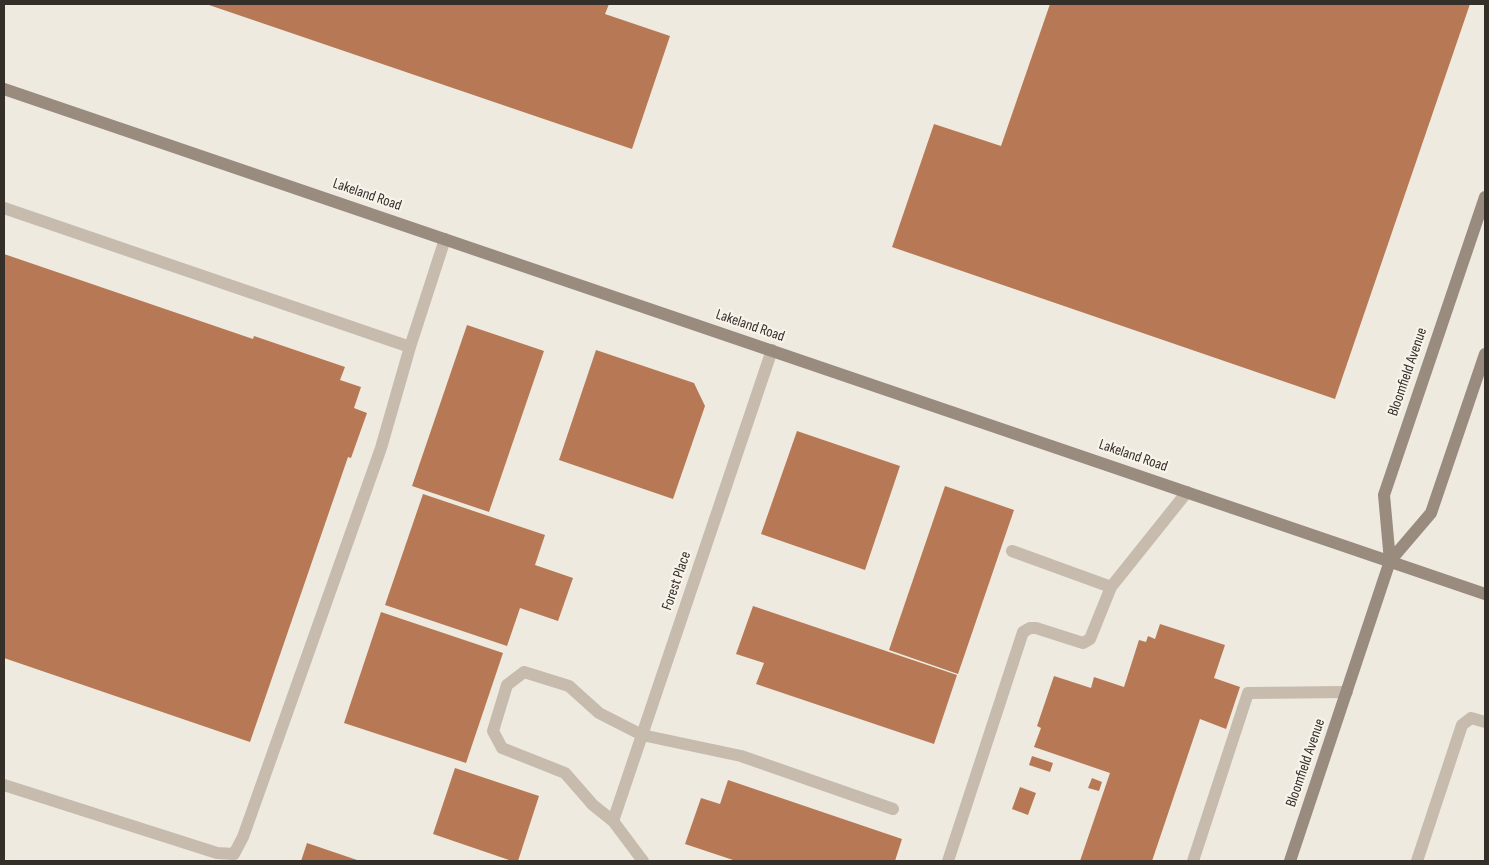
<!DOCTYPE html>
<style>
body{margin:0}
#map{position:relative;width:1489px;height:865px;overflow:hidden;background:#efeadf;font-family:"Sofia Sans Condensed",sans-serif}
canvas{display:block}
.frame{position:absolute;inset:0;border:5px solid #352f2a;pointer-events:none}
</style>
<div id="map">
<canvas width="1489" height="865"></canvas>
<div class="frame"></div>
</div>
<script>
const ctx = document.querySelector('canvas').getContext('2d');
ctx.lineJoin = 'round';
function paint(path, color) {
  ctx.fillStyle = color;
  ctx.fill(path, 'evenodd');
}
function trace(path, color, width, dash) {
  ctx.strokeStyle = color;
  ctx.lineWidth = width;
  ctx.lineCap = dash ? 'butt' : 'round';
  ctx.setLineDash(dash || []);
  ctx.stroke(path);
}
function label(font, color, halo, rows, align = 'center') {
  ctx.font = font + ' "Sofia Sans Condensed",sans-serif';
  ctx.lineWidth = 4.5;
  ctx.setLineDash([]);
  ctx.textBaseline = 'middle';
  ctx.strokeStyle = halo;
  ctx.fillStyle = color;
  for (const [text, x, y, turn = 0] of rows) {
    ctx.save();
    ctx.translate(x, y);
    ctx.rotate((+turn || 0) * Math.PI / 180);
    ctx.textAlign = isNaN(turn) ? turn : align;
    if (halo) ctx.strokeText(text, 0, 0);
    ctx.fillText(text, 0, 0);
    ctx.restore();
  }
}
const building = new Path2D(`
 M206 4H609L605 14 670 36 632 149Z
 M1050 4H1470L1335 399 892 247 934 124 1001 146Z
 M4 254 253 339 254 336 345 367 340 380 361 387 354 408 367 413 351 458 348 457 250 742 4 658Z
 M467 325 544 351 489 512 412 486Z
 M596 350 694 383 705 406 673 499 559 460Z
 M797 431 900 466 865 570 761 534Z
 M945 486 1014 510 958 674 889 650Z
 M423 494 545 535 535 565 573 578 558 621 520 608 507 646 385 605Z
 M753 606 957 675 934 744 756 684 764 663 736 654Z
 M381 612 503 653 466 763 344 723Z
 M1160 624 1225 645 1214 678 1240 687 1226 729 1200 719 1152 861H1080L1110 773 1034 747 1041 728 1037 726 1054 676 1091 688 1094 677 1124 687 1139 640 1146 642 1148 636 1155 639Z
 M1032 756 1053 763 1050 772 1029 765Z
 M455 768 539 796 518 861H512L433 834Z
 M1092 778 1102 782 1099 791 1088 788Z
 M728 780 902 839 895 861H736L685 844 701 798 720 804Z
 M1020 787 1036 793 1028 815 1012 809Z
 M307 843 360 861H301Z`);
const lane = new Path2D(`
 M4 208 410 347 445 239
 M1012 551 1111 587
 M4 785 217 853 234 854 243 837 381 448 410 347
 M643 861 613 821 593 805 565 773 502 748 493 731 507 685 524 672 569 686 599 713 642 735 741 756 893 809
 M948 861 1023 632 1030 628H1036L1083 643 1090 639 1111 587 1187 492
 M1193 861 1248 693 1347 692
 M1417 861 1462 725 1471 718 1485 722`);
const street = new Path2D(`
 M613 821 772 350`);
const secondary = new Path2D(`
 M4 89 1485 594
 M1390 561 1384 495 1485 197
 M1290 861 1390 561 1431 513 1485 354`);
const streetNames = [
 ["Lakeland Road",367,195,19],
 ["Lakeland Road",750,326,19],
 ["Bloomfield Avenue",1408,372,-71],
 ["Lakeland Road",1133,456,19],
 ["Forest Place",677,581,-71],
 ["Bloomfield Avenue",1306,763,-71]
];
paint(building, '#b77955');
trace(lane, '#c6bbac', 12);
trace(street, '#c6bbac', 12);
trace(secondary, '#998b7d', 12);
label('15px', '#352f2a', '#f8f3ea', streetNames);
</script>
